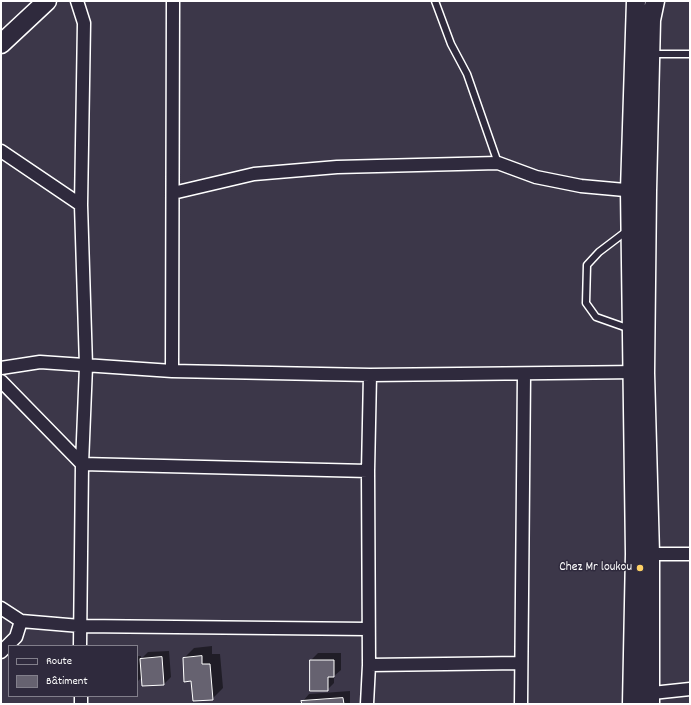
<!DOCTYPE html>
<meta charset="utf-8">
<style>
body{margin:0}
#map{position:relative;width:691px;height:705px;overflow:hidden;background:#3c3749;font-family:Dekko,sans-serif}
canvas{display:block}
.frame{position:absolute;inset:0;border:2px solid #fff;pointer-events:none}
.legend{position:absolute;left:8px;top:645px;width:130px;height:52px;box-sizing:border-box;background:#2f2a3d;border:1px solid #827f8b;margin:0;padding:5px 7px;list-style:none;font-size:12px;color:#fff}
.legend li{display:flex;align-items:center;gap:8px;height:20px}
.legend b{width:20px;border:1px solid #827f8b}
</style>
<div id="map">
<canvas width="691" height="705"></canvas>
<div class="frame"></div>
<ul class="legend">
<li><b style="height:5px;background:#2f2a3d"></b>Route</li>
<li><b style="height:11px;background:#666270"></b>Bâtiment</li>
</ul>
</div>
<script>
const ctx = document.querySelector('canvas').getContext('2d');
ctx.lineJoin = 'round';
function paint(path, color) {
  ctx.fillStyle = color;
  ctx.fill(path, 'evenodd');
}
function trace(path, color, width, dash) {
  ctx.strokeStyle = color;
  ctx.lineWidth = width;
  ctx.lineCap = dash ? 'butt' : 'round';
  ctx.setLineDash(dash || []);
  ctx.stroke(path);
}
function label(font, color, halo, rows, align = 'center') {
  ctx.font = font + ' Dekko,sans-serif';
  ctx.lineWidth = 3;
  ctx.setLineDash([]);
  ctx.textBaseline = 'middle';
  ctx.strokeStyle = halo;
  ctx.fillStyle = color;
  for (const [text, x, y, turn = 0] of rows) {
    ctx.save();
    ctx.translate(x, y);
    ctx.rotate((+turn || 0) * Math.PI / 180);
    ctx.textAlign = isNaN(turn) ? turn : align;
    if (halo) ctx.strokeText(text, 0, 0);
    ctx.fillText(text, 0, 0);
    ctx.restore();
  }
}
const shadow = new Path2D(`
 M212 646V654H220L223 688 212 699 192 680 184 658 194 648Z
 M169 651 171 677 164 684 143 676 137 682V656H141V659L148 652Z
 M318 653H341V670L334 676V683L327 690 311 660Z
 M350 691V704H303V701L309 694Z`);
const building = new Path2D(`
 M202 656V664H210L213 700 193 701 191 681 184 682 183 658Z
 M162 657 164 685 142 686 140 659Z
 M310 660H334V677H328V691H310Z
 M343 698 344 704H302L301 701Z`);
const lane = new Path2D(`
 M435 1 451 44 467 74 498 163
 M652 54H690
 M628 230 599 252 587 265 586 303 596 317 630 329`);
const street = new Path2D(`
 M77 1 84 23 81 205 86 366 82 464 80 646
 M1 151 81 205
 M173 193 254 174 337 167 498 163 536 177 581 186 636 191
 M1 368 40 362 172 371 370 375 639 372
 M172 371 173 1
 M1 381 82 464 368 471
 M643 554H690
 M1 608 21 621 80 626 368 629
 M1 652 16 637 21 621
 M369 665 521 663
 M643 694 690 689
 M81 696V704
 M367 704 369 665 368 471 370 375
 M521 704 524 374`);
const primary = new Path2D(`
 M1 44 47 1
 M632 704 635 554 630 190 636 1
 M650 704V554L645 373 647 191 651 20 655 1`);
const markers = [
 [640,568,4,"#ffd166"]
];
const poiNames = [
 ["Chez Mr loukou",632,568]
];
paint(shadow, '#0007');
paint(building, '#666270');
trace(building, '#fff', 1);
trace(lane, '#fff', 9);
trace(street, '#fff', 15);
trace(primary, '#fff', 21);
trace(lane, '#2f2a3d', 6);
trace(street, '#2f2a3d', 12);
trace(primary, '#2f2a3d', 18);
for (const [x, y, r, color] of markers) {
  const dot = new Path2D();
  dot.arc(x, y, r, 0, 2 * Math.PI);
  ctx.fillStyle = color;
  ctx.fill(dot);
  trace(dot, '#2f2a3d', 1.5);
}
label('13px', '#fff', '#2f2a3d', poiNames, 'right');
</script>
